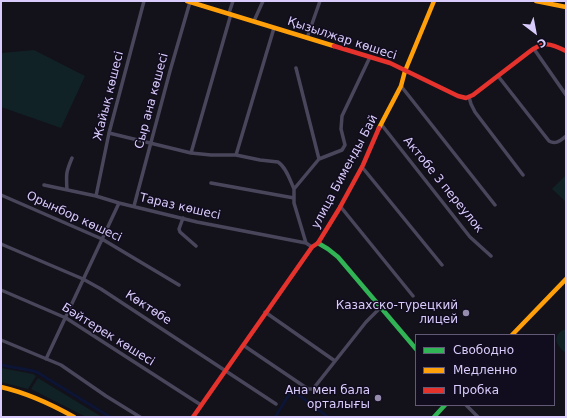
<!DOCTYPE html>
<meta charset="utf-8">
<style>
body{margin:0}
#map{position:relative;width:567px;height:418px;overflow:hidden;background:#13111a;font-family:"DejaVu Sans",sans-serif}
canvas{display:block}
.frame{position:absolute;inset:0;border:2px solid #d9ccfc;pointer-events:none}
.legend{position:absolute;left:415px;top:334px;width:140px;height:72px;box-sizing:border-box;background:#120d1e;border:1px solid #625977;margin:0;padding:5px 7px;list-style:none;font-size:12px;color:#d9ccfc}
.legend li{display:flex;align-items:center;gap:8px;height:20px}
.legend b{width:20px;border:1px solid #625977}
.north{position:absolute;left:515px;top:12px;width:40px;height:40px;-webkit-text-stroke:3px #120d1e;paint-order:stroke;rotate:148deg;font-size:11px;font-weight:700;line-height:16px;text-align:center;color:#d9ccfc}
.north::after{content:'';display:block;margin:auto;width:14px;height:18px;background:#d9ccfc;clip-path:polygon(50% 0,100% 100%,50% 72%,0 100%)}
</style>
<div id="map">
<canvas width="567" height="418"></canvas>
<div class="frame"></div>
<ul class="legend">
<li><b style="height:5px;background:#30b455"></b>Свободно</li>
<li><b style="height:5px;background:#ff9f0a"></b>Медленно</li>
<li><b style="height:5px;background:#e5322d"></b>Пробка</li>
</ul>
<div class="north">С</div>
</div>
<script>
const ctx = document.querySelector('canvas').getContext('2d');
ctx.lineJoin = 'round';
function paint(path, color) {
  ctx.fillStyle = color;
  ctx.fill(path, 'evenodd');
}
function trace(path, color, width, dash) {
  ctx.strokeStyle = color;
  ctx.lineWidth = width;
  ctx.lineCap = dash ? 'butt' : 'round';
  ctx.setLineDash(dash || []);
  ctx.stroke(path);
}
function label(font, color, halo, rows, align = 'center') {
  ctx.font = font + ' "DejaVu Sans",sans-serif';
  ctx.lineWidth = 3;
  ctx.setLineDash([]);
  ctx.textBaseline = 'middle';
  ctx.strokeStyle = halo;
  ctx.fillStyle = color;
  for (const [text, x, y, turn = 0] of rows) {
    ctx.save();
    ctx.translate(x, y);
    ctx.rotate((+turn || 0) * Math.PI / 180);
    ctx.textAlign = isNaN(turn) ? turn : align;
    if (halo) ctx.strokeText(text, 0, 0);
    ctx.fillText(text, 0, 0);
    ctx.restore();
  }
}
const green = new Path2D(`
 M34 50 85 76 61 128 1 107V53Z
 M566 175V202L552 189Z
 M566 329V353C564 351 560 349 559 346 553 339 558 331 566 329Z
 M1 368 33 374 36 376 28 389 1 382Z
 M38 378 102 417H86L31 389Z`);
const canal = new Path2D(`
 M1 365 34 371 39 373
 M40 374 110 417
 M275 417 292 390 328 417`);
const street = new Path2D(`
 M229 13 233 1
 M254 21 263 1
 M307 38 320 1
 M534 49 566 95
 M296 68 319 159
 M498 76 549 141C556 145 561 140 566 136
 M401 86 495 205
 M469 97 471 104 475 112 523 175
 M381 124 470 237 491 256
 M109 133 191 153 211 155H236L260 160 278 162C286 167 290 180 294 189
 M191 153 231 14
 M236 155 274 28
 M362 167 442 265
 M211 183 294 198
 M44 185 96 196 119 203 197 222 306 243 312 247
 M67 190C66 174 66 172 72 158
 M1 195 102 239 179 285
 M96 196 109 133 144 1
 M134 206 170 71 190 2
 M340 206 413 296
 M183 218 179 229 180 232 196 246
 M306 243 294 203V189L319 159 342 150 345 145 341 129 342 116 370 57
 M1 244 83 279 101 289 276 404
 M1 290 66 318 201 405
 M265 312 335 361
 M1 340 61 365 106 396 140 417
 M243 345 308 389H313L366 322 381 307
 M46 359 119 203
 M466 405 478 417`);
const fast = new Path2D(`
 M318 243 328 249 338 257 416 349
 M434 417 445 405`);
const slow = new Path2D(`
 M187 1 334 46
 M536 1 566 7
 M379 128 401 86 405 71 434 1
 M512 335 566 279
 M1 387C27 393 51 404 74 417`);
const jam = new Path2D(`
 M334 46 390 63 458 96 466 98 473 95 529 52C544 41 550 43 566 51
 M193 417 312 247 318 243 339 209 363 165 379 128`);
const markers = [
 [466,313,4,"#948bad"],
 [378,398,4,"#948bad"]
];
const streetNames = [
 ["Қызылжар көшесі",342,39,18],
 ["Жайық көшесі",109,96,-76],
 ["Сыр ана көшесі",152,101,-75],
 ["улица Бименды Бай",345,172,-62],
 ["Актобе 3 переулок",443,185,51],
 ["Тараз көшесі",180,207,13],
 ["Орынбор көшесі",74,217,25],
 ["Көктөбе",148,308,33],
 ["Бәйтерек көшесі",108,335,32]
];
const poiNames = [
 ["Казахско-турецкий",458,306],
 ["лицей",458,320],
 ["Ана мен бала",370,391],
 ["орталығы",370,405]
];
paint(green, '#102225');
trace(canal, '#0c1535', 3);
trace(street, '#49465b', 3.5);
trace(fast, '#30b455', 4.5);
trace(slow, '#ff9f0a', 4.5);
trace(jam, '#e5322d', 4.5);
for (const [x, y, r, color] of markers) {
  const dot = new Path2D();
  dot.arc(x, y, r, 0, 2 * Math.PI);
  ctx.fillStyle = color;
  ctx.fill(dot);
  trace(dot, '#120d1e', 1.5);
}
label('12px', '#d9ccfc', '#120d1e', streetNames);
label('12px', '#d9ccfc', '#120d1e', poiNames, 'right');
</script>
